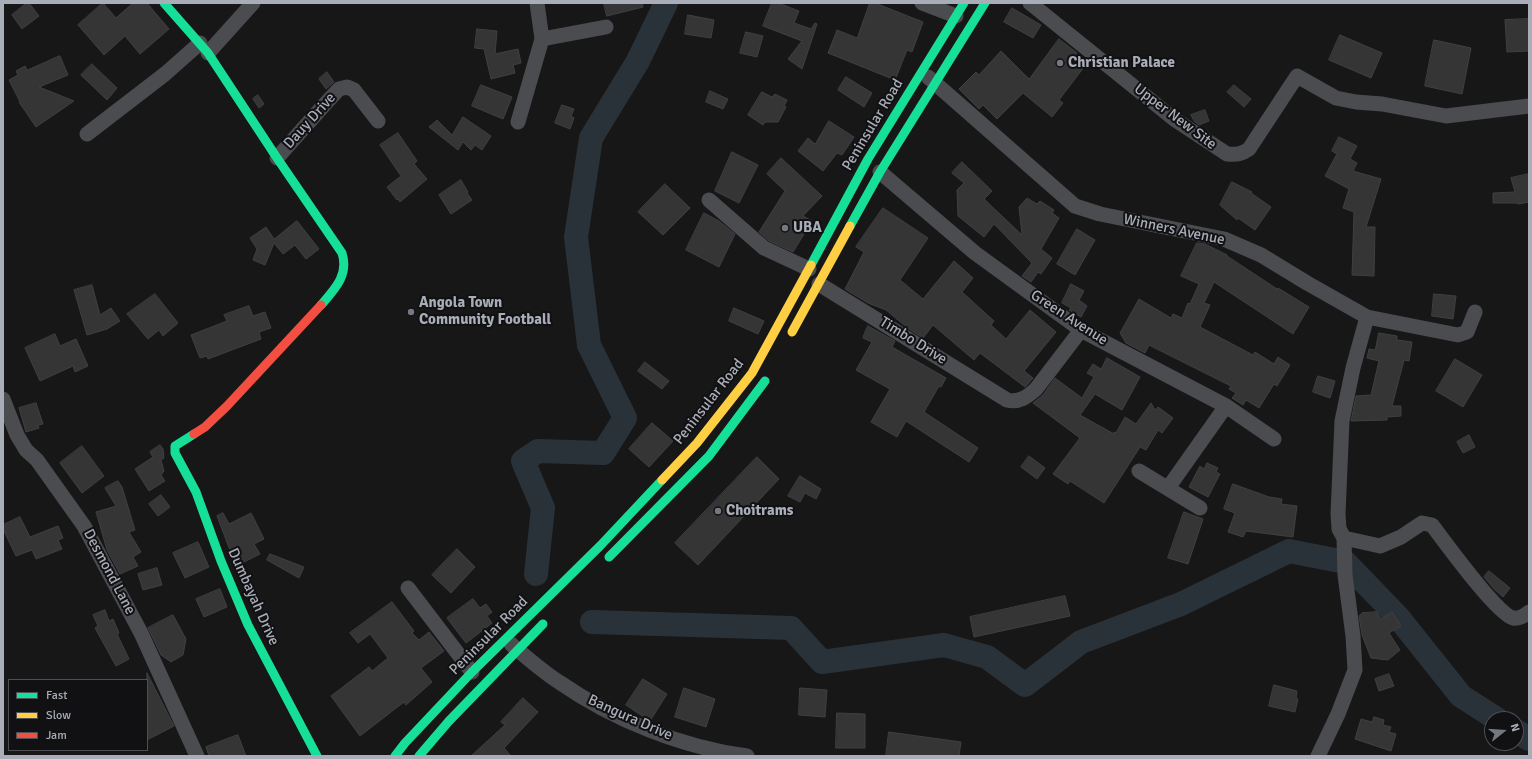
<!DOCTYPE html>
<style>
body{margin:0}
#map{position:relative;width:1532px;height:759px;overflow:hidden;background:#171717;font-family:Signika,sans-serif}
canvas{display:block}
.frame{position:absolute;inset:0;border:4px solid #a8adb8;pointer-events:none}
.legend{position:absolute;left:8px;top:679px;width:140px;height:72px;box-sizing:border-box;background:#111113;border:1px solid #4d4f55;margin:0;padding:5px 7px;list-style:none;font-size:12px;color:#a8adb8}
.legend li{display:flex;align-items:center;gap:8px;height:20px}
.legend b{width:20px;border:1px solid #4d4f55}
.north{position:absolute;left:1484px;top:711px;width:40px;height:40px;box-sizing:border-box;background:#111113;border:1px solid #4d4f55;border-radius:50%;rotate:73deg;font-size:11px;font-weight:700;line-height:16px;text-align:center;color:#a8adb8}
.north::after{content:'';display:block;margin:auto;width:14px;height:18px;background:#757880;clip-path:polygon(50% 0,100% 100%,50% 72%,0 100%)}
</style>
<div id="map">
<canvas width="1532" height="759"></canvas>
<div class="frame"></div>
<ul class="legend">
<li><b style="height:5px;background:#16e098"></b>Fast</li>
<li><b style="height:5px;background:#ffcf43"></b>Slow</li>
<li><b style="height:5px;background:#f24e42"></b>Jam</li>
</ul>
<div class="north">N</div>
</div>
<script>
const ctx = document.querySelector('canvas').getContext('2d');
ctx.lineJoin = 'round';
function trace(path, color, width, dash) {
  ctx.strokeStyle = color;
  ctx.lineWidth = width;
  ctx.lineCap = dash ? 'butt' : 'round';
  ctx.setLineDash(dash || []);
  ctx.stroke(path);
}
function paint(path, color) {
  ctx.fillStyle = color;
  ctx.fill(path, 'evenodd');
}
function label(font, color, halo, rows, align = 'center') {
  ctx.font = font + ' Signika,sans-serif';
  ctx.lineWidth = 4;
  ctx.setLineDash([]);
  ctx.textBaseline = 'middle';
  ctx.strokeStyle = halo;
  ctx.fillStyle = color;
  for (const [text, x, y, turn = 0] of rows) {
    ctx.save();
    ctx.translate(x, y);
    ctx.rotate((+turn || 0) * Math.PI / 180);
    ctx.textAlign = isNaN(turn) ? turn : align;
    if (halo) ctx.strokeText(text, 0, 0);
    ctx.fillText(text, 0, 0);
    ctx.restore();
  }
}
const river = new Path2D(`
 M536 574 543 508 523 461 538 451 603 453 625 418 589 345 576 237 591 138 638 61 666 3
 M592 622 791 628 822 662 944 645 987 657 1025 685 1081 642 1181 604 1289 551 1345 562 1398 617 1461 696 1497 719
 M1516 731 1529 739`);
const building = new Path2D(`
 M27 3H29L39 16 22 29 12 15Z
 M103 3 116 18 133 3H147L169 29 140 54 125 36 104 55 78 25Z
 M604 3H642L643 7 607 16Z
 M772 3H778L799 11 794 23 811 29 815 23 817 24 802 69 788 59 802 41 763 26Z
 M870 3H875L923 22 912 52 907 50 895 80 828 53 837 30 857 38Z
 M1012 8 1041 25 1033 38 1004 22Z
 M688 15 714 20 711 38 685 34Z
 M1529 19V51L1507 52 1505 20Z
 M477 29 497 31 495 54 518 49 521 63 513 65 515 73 491 79 484 49 475 48Z
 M746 32 763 36 757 57 740 53Z
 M1340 35 1382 53 1371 78 1329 60Z
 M1059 39 1077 53 1073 59 1084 67 1059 100 1063 103 1052 117 1023 93 997 119 983 105 979 109 959 89 976 72 979 75 1001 51 1029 79Z
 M1434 40 1471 48 1462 94 1425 86Z
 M60 56 68 75 39 87 74 101 36 127 19 102H20L9 80 18 75 16 71 25 66 27 70Z
 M92 64 117 88 107 100 81 75Z
 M327 72 334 82 326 89 319 79Z
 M846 77 872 93 864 107 838 90Z
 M481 85 512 97 503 119 472 106Z
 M1234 85 1251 99 1244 107 1227 92Z
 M710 91 728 99 723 109 706 102Z
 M762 92 772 97 775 94 787 100 784 106 786 107 778 122H765L763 125 748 115Z
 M258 95 264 104 259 108 253 99Z
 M562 105 574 109 571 116 574 118 570 129 555 123Z
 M1205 110 1209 121 1199 125 1194 121 1191 115Z
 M463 117 491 136 482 150 475 145 471 150 463 142 458 150 429 127 437 120 452 135Z
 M829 121 854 137 842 155 837 153 823 171 798 151 808 138 815 144Z
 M398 133 417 161 414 164 427 179 400 202 398 199 397 200 387 187 401 176 380 145Z
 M1339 137 1357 146 1350 159 1357 163 1353 171 1381 179 1366 227H1375L1374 276 1352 275 1354 212 1343 208 1349 189 1325 176 1337 154 1332 151Z
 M732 152 758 165 739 203 715 191Z
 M781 158 822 196 803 216 812 221 793 252 769 241 759 232 785 191 767 174Z
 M962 162 992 191 984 199 1022 235 1019 207 1027 198 1037 204 1040 201 1054 210 1052 213 1059 218 1041 249 1052 258 1041 274 1038 272 1031 282 1022 276 1032 263 994 224 984 237 958 216 957 190 964 183 952 173Z
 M1529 174V202L1518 204 1517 203H1493V193L1515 192 1511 178Z
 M461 180 468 192 467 193 472 200 451 214 439 195Z
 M1232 182 1252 192 1251 193 1271 207 1255 230 1238 218 1237 220 1220 205Z
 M665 184 690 208 663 235 638 212Z
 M883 208 928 238 900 280 923 299 954 261 973 278 962 292 994 321 991 325 1006 339 1030 310 1056 332 1024 371 1033 378 1027 385 1025 387 980 353 974 360 933 325 923 338 909 329 886 310 868 303 845 289 864 252 856 247Z
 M704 213 719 221 735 234 719 267 686 250Z
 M297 221 319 249 306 259 295 245 283 254 274 243 265 265 253 260 257 249 250 238 266 227 274 239Z
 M1077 229 1095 240 1075 275 1057 264Z
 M1197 243 1205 244 1227 255V256L1277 289 1278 288 1309 307 1293 334 1214 282 1204 303 1210 305 1200 327 1253 355 1255 352 1274 364 1278 357 1290 365 1277 386 1274 384 1259 408 1246 400 1243 405 1232 398 1236 393 1229 389 1231 386 1149 345 1145 353 1126 343 1120 333 1139 299 1171 318 1173 314 1182 318 1188 303 1190 304 1199 284 1181 276Z
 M1071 284 1084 291 1079 300 1087 306 1081 317 1069 310 1071 308 1062 303Z
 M92 285 100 315 111 308 120 321 107 329 87 335 74 290Z
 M155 294 178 323 163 336 159 330 148 339 127 314Z
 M1434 294 1456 296 1453 319 1432 316Z
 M249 306 253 316 265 312 271 328 259 332 261 339 208 359 207 356 200 358 191 335 227 321 224 315Z
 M734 308 764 321 758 334 729 321Z
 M868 326 895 341 892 347 946 378 941 387 939 386 924 412 978 448 969 462 906 421 897 437 871 422 890 389 856 370 872 342 863 338Z
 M1379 333 1397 336V340L1412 342 1409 361 1404 360 1392 406H1401V416L1387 417V420L1351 421 1356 396 1371 395 1379 361 1367 358 1369 349 1375 350Z
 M55 334 60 346 76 339 88 366 75 372 73 366 40 381 25 348Z
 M1107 358 1140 377 1122 410 1095 394 1080 415 1114 434V432L1116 433 1125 417 1136 424 1151 403 1155 410 1158 407 1173 418 1162 433 1158 430 1146 450 1140 447 1104 503 1070 481 1068 484 1053 474 1080 438 1033 403 1043 395 1055 378 1082 398 1094 377 1087 373 1093 364 1101 369Z
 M1455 359 1482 375 1463 407 1436 391Z
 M645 362 669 381 662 389 638 371Z
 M1318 376 1335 381 1330 398 1313 392Z
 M36 403 43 424 38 425 39 428 26 432 19 408Z
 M652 423 673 441 649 467 629 449Z
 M1469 435 1475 447 1463 453 1457 442Z
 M160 445 163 449 164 458 161 460 164 471 161 475 165 481 149 491 135 469 153 457 150 452Z
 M82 446 104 476 82 493 60 463Z
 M1029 456 1045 468 1037 479 1021 467Z
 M757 457 779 479 698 565 675 543Z
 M1207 463 1218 468 1216 472 1220 474 1208 497 1189 487 1200 466 1204 469Z
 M800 476 821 489 816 499 805 493 800 502 788 496Z
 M118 481 122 487 135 530 129 532 141 552 133 557 138 566 120 574 107 550 96 512 116 506 105 488Z
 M1233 484 1269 497 1282 499 1281 504 1297 506 1293 537 1246 531 1243 537 1228 532 1235 513 1224 509Z
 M161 495 170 507 158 516 149 504Z
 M1184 512 1203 519 1188 564 1168 558Z
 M223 513 229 524 251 513 264 539 254 544 260 554 236 566 217 516Z
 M20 517 30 537 58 526 63 538 58 540 62 549 36 559 32 550 16 556 3 529V525Z
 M198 542 209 567 185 578 173 553Z
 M457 549 475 567 451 593 432 575Z
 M270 554 304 567 299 578 267 560Z
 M157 568 162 585 143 590 138 574Z
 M1489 571 1510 588 1503 597 1495 590 1484 577Z
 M220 589 227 607 204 617 196 599Z
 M1065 596 1070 616 974 637 970 617Z
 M473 599 480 608 486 604 492 612 487 616 492 623 466 643 447 618Z
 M392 602 414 631 412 633 419 640 429 632 444 651 421 668 432 682 406 705 404 702 360 736 331 696 369 667 372 671 388 658 370 634 358 643 350 633Z
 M105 610 109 621 113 619 119 633 117 634 129 659 116 666 95 628 98 626 93 615Z
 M1377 612 1381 619 1392 612 1401 626 1389 633 1400 650 1388 660 1371 658 1362 635 1359 616 1362 613Z
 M173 615 186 639 183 655 171 662 161 655 148 628Z
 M147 673 174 726 147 740Z
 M1389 674 1394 686 1379 691 1375 679Z
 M643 679 667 694 650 721 626 705Z
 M1274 685 1297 691 1296 698 1298 699 1295 712 1269 706Z
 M684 688 715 699 706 727 675 717Z
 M800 688 827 690 825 717 799 715Z
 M523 698 538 712 504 748 511 756H471L505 725 501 722Z
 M837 713 865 714V748H836Z
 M1374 717 1384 720 1383 725 1391 727 1389 732 1396 734 1391 751 1355 739 1361 719 1372 722Z
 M889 732 961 742 959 756H886Z
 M238 735 246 756H209L206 747Z`);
const street = new Path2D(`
 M922 3 956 16
 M1030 3 1174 119 1227 154C1237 155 1242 154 1249 149L1297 76 1336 98 1356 102 1382 104 1446 116 1529 106
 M542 39 606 27
 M208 53 253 3
 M928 77 1075 206 1100 214 1224 239 1261 255 1307 283 1367 317 1458 335 1467 332 1475 312
 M518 122 542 39 537 3
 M87 134 165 74 200 43
 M277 158 325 104 339 89 347 87 354 90 378 121
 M880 172 975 253 1081 330 1226 406 1274 439
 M709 200 764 248 809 269
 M819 284 1007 400C1019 403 1027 397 1036 389L1081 330
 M1367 317 1353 368 1342 421 1338 514 1339 529 1344 538 1380 546 1401 537 1422 523 1432 525C1444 541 1497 614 1513 618 1519 619 1524 616 1529 612
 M3 399 17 435 26 450 37 460 84 526 141 633 197 756
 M1139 471 1200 508
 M1168 488 1226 406
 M408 588 472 672
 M511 644C526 657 542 671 559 682 614 720 681 747 747 756
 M1318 756 1338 714 1355 670 1353 636 1345 575 1344 538`);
const fast = new Path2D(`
 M164 3 208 53 277 158 342 253C349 275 335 289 321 305
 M850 226 880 172 985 3
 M811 265 868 159 964 3
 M194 434 175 446V453L196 492 221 561 248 625 317 756
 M609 557 709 456 765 381
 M395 756 405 743 472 672 600 546 662 480
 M419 756 449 721 543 624`);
const slow = new Path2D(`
 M792 332 850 226
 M662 480 697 443 752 373 811 265`);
const jam = new Path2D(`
 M194 434 205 427 227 406 321 305`);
const markers = [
 [1060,63,4,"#757880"],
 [785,228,4,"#757880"],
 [411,312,4,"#757880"],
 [718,511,4,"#757880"]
];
const poiNames = [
 ["Christian Palace",1068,63],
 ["UBA",793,228],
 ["Angola Town",419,303],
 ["Community Football",419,320],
 ["Choitrams",726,511]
];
const streetNames = [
 ["Upper New Site",1175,117,37],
 ["Dauy Drive",310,121,-48],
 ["Peninsular Road",873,125,-59],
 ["Winners Avenue",1174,230,12],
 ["Green Avenue",1069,318,33],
 ["Timbo Drive",913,341,32],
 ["Peninsular Road",709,402,-52],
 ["Desmond Lane",109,572,62],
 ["Dumbayah Drive",253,597,66],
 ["Peninsular Road",489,636,-45],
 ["Bangura Drive",630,718,24]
];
trace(river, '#2a3239', 24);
paint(building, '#353536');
trace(building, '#3f4043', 1);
trace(street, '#4b4c50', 15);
trace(fast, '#16e098', 9);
trace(slow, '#ffcf43', 9);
trace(jam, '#f24e42', 9);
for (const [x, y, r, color] of markers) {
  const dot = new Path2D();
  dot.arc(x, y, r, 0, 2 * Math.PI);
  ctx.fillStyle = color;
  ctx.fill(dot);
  trace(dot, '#111113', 1.5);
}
label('bold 15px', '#a8adb8', '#111113', poiNames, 'left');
label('15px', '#a8adb8', '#111113', streetNames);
</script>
